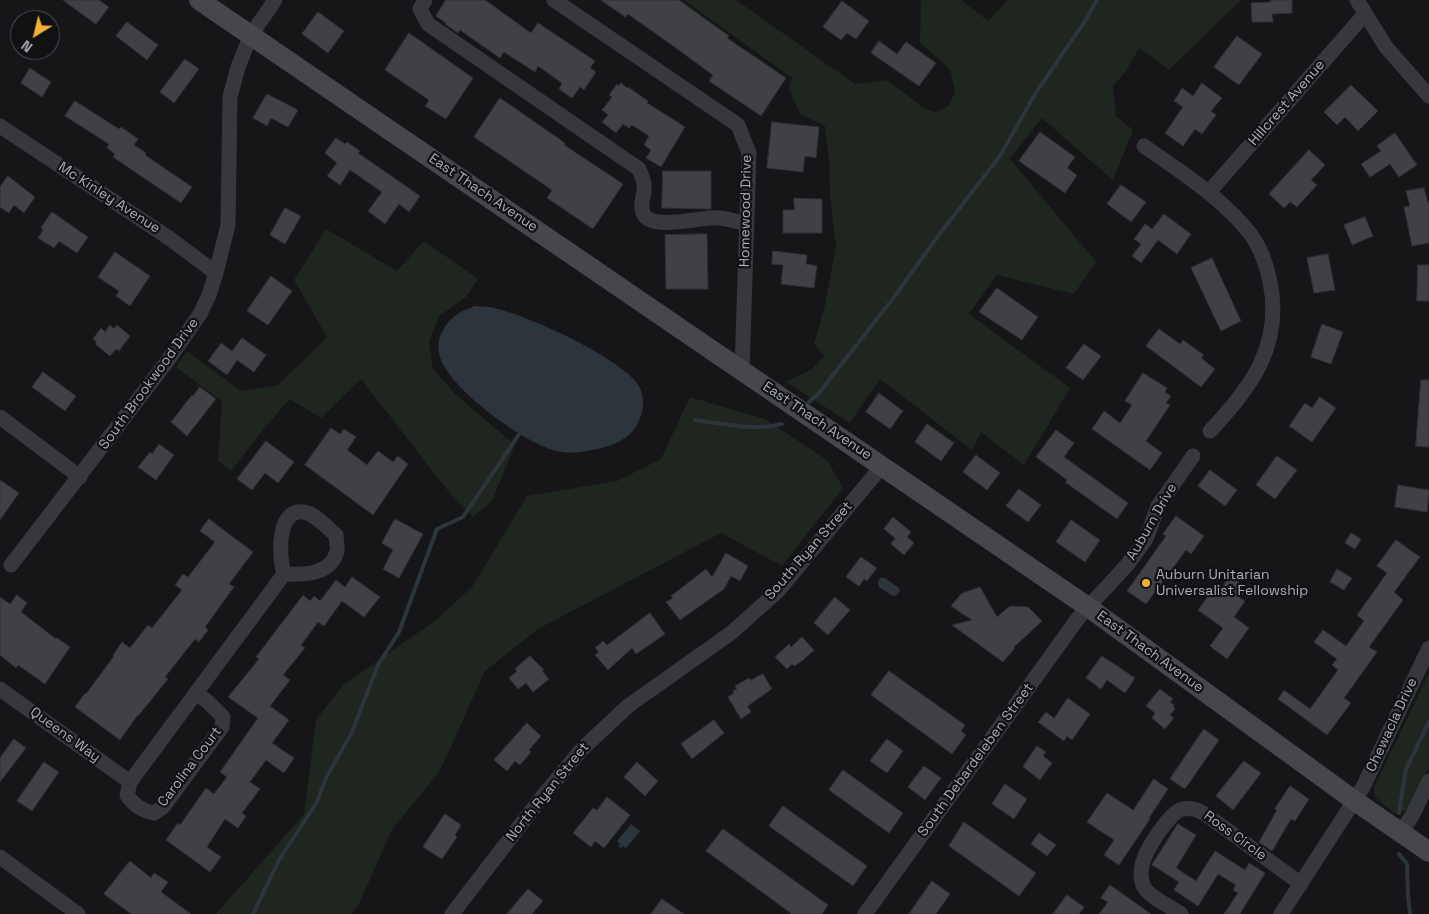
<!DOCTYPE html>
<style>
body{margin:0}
#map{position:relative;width:1429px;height:914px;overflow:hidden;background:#161618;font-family:"Space Grotesk",sans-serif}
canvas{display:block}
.north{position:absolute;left:10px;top:10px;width:50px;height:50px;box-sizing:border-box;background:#111113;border:1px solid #4d4f55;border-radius:50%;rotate:216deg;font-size:14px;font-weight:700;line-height:20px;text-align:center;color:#a8adb8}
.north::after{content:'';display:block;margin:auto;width:18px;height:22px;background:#f2b134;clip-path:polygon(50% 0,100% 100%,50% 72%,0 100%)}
</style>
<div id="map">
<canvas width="1429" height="914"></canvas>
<div class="north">N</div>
</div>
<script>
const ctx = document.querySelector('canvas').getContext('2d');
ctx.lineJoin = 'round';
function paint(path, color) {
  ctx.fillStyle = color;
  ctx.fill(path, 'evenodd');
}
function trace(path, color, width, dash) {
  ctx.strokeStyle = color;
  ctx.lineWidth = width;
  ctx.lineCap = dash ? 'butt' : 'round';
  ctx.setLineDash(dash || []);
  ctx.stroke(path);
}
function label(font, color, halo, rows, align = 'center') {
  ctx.font = font + ' "Space Grotesk",sans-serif';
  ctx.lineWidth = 4.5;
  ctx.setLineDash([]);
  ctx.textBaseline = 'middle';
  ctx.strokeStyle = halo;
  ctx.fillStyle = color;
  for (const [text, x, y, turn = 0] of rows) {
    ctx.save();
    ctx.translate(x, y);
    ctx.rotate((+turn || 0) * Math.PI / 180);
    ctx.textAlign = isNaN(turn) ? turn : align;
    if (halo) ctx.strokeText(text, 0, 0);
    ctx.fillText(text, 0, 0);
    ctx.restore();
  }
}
const green = new Path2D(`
 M684 0H736L855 84 887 80 925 109 936 112 949 106 955 91 950 69 920 43 921 0H961L988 21 1008 0H1241L1169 70 1139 48 1126 71 1113 86 1116 116 1133 130 1113 180 1042 118 1010 159 1096 262 1074 294 997 275 969 314 1070 388 1024 465 981 432 972 450 880 379 850 423 786 382 812 369 824 356 814 344 825 305 836 246 830 196 829 160 825 126 800 114 789 89 792 78Z
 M326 229 397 271 424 241 478 279 466 297 439 316 429 342 433 369 455 394 515 445 492 501 473 517 452 496 361 379 321 418 290 399 261 432 231 471 218 461 222 401 176 367 187 351 241 391 278 385 327 337 294 280Z
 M690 397 765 419 827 460 843 488 782 566 721 533 538 629 485 671 440 771 392 829 360 902 352 914H216L304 814 316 720 343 685 436 620 472 587 527 496 617 481 661 459Z
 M1429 673V768L1417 795 1408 810 1395 814 1375 797 1374 787Z`);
const water = new Path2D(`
 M475 306C481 307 488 306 494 308 528 315 616 356 637 383 646 395 644 411 638 423 628 444 601 449 580 452 571 453 562 453 553 450 522 441 455 392 442 362 437 351 437 340 443 330 451 316 461 311 475 306Z
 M880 578H885L899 588 900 591 896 596H893L879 587 878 582Z
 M631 824 640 831 626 848 623 846 621 848 618 846 620 844 617 841Z`);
const stream = new Path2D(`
 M809 402 819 393 894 297 941 232 1000 156 1035 94 1085 21 1097 0
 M695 420C724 424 753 431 782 424
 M1399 813 1406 769 1429 722
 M1399 854 1407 864 1408 895 1410 914
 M253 914 279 860 317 802 326 778 352 732 378 665 399 632 437 529 463 517 522 430`);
const building = new Path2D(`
 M63 0H99L109 7 96 24Z
 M446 0H485L531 33 538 23 595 61 590 68 596 72 584 90 580 87 572 98 559 89 562 83 538 66 535 72 504 52 500 58 460 30 458 33 445 24 446 23 436 16Z
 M601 0H679L729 36 727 38 786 78 761 116 709 81 713 75 669 43 628 14 626 17Z
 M1271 0H1292V13L1272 14 1273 22H1252L1251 3 1271 2Z
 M842 1 869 21 856 39 847 33 841 40 823 27Z
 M318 12 344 31 328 53 302 34Z
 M127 22 158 45 147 60 116 36Z
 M409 33 473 78 446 119 425 106 429 100 385 70Z
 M1237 36 1262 54 1239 85 1214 67Z
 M879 41 897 54 906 42 936 63 919 86 871 53Z
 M185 59 199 69 174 103 160 92Z
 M30 68 51 82 42 97 21 83Z
 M621 83 627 88 628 87 648 101 647 103 685 127 661 167 646 158 651 150 644 145 649 136 632 125 629 128 623 124 616 133 602 122 608 115 602 110 612 97 609 95 617 84 619 86Z
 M1202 83 1222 98 1211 111 1216 115 1202 134 1195 129 1183 146 1165 133 1183 107 1174 101 1182 88 1193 96Z
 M1351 85 1378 111 1358 131 1345 117 1337 125 1324 112Z
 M267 94 298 110 288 127 271 118 267 126 253 118Z
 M500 98 565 143 564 145 623 184 593 229 547 198 552 190 474 137Z
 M75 101 119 129 121 127 138 139 134 145 146 153 145 155 192 187 181 203 113 157 115 154 107 148 109 144 65 116Z
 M772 122 819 127 816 158 805 156 803 172 767 168Z
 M1040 132 1075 157 1067 168 1077 175 1065 193 1019 161Z
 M1395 133 1417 165 1399 177 1390 164 1370 177 1361 164 1381 151 1377 146Z
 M336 138 345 144 347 142 360 151 358 153 420 196 409 212 399 204 385 224 368 211 382 192 350 170 340 185 327 176 337 163 325 153Z
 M1309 150 1325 165 1311 180 1317 185 1297 207 1290 202 1284 208 1269 194Z
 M663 171H711V209L662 208Z
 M8 176 35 197 24 213 14 205 9 213 0 207V187Z
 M1121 185 1146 202 1131 222 1107 204Z
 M1424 188 1428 203 1429 202V243L1412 246 1404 207 1410 206 1406 191Z
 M794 198 822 199V233H783V210H794Z
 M285 208 301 216 285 244 270 235Z
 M52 212 88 237 77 253 59 241 54 248 38 238 43 230 41 228Z
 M1164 214 1191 234 1177 254 1158 240 1141 263 1132 256 1141 244 1134 239 1145 224 1152 229Z
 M1365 217 1373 236 1352 245 1344 225Z
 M707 234 708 289H666L665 235Z
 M773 251 807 255 806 264 817 266 814 288 781 284 783 265 772 264Z
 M115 252 150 276 130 306 116 296 119 291 98 277Z
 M1328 254 1335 290 1314 293 1307 258Z
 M1212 258 1241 321 1221 331 1191 268Z
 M1418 265H1429V301H1417Z
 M271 276 292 291 268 325 247 311Z
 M997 288 1038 317 1022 340 979 312Z
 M1322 324 1343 332 1331 364 1311 357Z
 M110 325 114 329 117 325 130 336 119 351 116 349 110 356 95 344 97 342 93 339 101 328 105 332Z
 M1159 329 1180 344 1183 340 1204 355 1201 358 1215 369 1201 387 1146 346Z
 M242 338 266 355 254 372 237 360 227 375 208 361 221 343 232 351Z
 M1084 344 1101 356 1083 380 1066 368Z
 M43 372 76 396 65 411 32 387Z
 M1143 373 1167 388 1165 392 1171 396 1166 403 1170 405 1146 441 1162 453 1150 470 1092 429 1104 411 1120 423 1132 405 1125 401Z
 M1421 380H1429V447L1416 446Z
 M200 387 216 399 187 436 171 422 192 395 193 396Z
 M879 393 903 411 890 429 866 412Z
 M1320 397 1336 408 1312 442 1289 426 1305 403 1312 408Z
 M927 424 954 443 941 461 915 442Z
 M331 428 340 434 344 429 356 437 347 450 367 465 378 451 393 462 398 456 408 464 373 515 305 465Z
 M1056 430 1074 443 1064 457 1128 503 1117 519 1065 482 1067 480 1036 457Z
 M266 441 294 462 278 483 265 473 252 490 237 479Z
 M159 444 174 455 156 480 138 467 150 452 152 454Z
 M976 455 1000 473 987 490 963 472Z
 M1277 456 1297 470 1275 499 1256 485Z
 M1210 470 1237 490 1225 506 1198 486Z
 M0 480 19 493 0 520Z
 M1398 485 1429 490 1427 512 1395 507Z
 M1019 489 1041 505 1028 522 1006 506Z
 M1176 516 1204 536 1191 554 1186 550 1146 604 1127 591 1166 536 1163 534Z
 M893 517 911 532 907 537 914 543 904 555 891 544 895 538 884 529Z
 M209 519 253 552 229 584 234 587 205 627 208 630 199 642 195 639 165 677 168 679 138 716H137L120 740 75 707 85 693 86 694 114 656 113 655 122 642 130 648 148 625 152 628 182 590 175 585 183 574 188 577 215 542 200 531Z
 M395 519 423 534 399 578 383 569 393 550 382 543Z
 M1071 520 1100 540 1085 562 1056 542Z
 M1351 533 1361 539 1355 549 1345 543Z
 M1396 540 1420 557 1394 592 1403 600 1369 647 1377 652 1344 698 1351 703 1327 735 1278 699 1284 690 1310 709 1338 670 1332 665 1337 659 1314 642 1323 630 1346 646 1364 621 1357 615 1387 573 1377 566Z
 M726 553 748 566 740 581 731 576 724 589 680 620 666 602 673 598 671 596 706 569 712 577Z
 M861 557 877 568 867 581 864 579 859 586 846 577Z
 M1337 569 1352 578 1344 590 1330 582Z
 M1230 576 1247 588 1240 598 1245 601 1234 617 1249 628 1227 659 1210 646 1223 628 1198 610 1218 583 1222 587Z
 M352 577 380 597 364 617 342 601 324 626 318 622 301 645 305 648 283 675 290 680 270 706 289 720 272 743 294 758 284 773 266 760 250 782 260 789 242 813 246 816 238 828 225 819 207 847 221 857 210 872 166 840 178 823 180 825 206 788 214 794 227 777 220 772 258 718 228 697 259 659 256 657 303 595 310 601 314 596 320 601 336 580 345 587Z
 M980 587 997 617 1010 606 1028 607 1042 621 1014 647 1015 648 1003 662 952 625 972 620 951 606 961 594Z
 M17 595 27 603 21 612 56 639 57 638 70 647 45 684 18 665 16 668 0 655V597L10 604Z
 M835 597 850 610 828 635 814 623Z
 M650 613 665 634 636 654 632 648 608 670 595 655 599 652 595 648 603 641 607 645Z
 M802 637 814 650 802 661 794 666 792 664 787 669 775 657 789 644 791 647Z
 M530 656 544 670 542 671 549 679 533 692 526 683 518 689 509 678 517 671 515 669Z
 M1102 656 1135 678 1125 693 1107 680 1101 689 1086 678Z
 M889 671 965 725 961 731 966 735 952 754 871 695Z
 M763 674 772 689 749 705 748 707 751 712 741 719 728 697 734 693 733 691 737 689 735 686 749 678 751 680Z
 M1160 689 1173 699 1170 702 1174 705 1173 707 1175 709 1170 715 1174 718 1165 729 1152 718 1155 713 1146 706Z
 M1068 698 1090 714 1072 740 1067 736 1064 741 1038 722 1046 712 1054 718Z
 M714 720 724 733 692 759 681 744Z
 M527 723 541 736 529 750 531 752 520 765 515 761 507 771 494 760Z
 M1204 729 1219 740 1185 789 1170 779Z
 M14 739 26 748 0 782V758Z
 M887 739 903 751 887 773 870 761Z
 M1037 746 1046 752 1043 756 1052 763 1040 780 1023 767Z
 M1244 761 1261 773 1233 810 1216 796Z
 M44 762 59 772 32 811 17 801Z
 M637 762 658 781 645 796 624 777Z
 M924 766 941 778 925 800 908 787Z
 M843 770 903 813 889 833 829 790Z
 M1154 779 1168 789 1149 818 1150 819 1119 865 1104 855 1114 840 1087 822 1107 793 1133 810Z
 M1005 784 1027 799 1014 819 992 804Z
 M1290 786 1309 799 1295 821 1291 819 1272 851 1259 842 1277 810 1275 809Z
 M607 797 630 815 604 848 595 841 591 847 573 833 593 808 597 810Z
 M783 806 867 866 853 886 769 826Z
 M445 814 461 825 455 835 457 837 442 859 423 847Z
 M964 822 1036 873 1019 896 949 846Z
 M1178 824 1196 835 1176 868 1196 881 1215 851 1245 870 1249 863 1265 873 1240 914H1224L1238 893 1233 890 1236 885 1218 874 1198 906 1174 890 1179 882 1152 865Z
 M723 829 828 905 822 914H792L706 851Z
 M1039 833 1056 845 1047 856 1031 844Z
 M130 861 151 878 154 873 168 882 161 892 191 914H131L104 894Z
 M932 881 950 894 936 914H909Z
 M1110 885 1151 914H1099L1108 902 1101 898Z
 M528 889 543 901 532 914H507Z
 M1067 895 1084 907 1079 914H1053Z
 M662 899 684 914H651Z`);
const street = new Path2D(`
 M425 0 420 9 428 24 639 169C641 174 643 179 644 184 646 194 638 205 644 215 655 231 702 216 720 218 729 219 738 222 747 224
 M554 0 738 125 749 153 742 371
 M1357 0 1386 47 1429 96
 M0 126 169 238 216 273
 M1144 146C1182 173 1224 199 1252 236 1261 249 1267 267 1270 282 1283 345 1251 388 1210 431
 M1209 192 1365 14
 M0 417 80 477
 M11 565 166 363 200 314 209 295 216 273 228 225 230 97 238 67 251 35 275 0
 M0 689 130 782
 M196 693 208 702 223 717 222 727 163 807 154 813C141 810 135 806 127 795L130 782 284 574C279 557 276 508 304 512 316 514 327 528 336 535 336 540 338 547 337 551 331 575 304 575 284 574
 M1401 832 1412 816 1429 781
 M0 857 78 914
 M452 914 542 797 582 749 628 706 731 633 778 591 882 466
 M865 914 1079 617 1127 565 1146 539 1158 506 1193 456
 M1181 914C1172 907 1149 897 1144 887 1139 878 1141 865 1145 856 1150 844 1171 811 1183 809 1194 807 1200 811 1208 816L1301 884
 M1281 914 1363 787 1429 648`);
const secondary = new Path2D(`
 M199 0 1088 607 1355 801 1429 852`);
const markers = [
 [1146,583,5,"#f2b134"]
];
const streetNames = [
 ["Hillcrest Avenue",1287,103,-49],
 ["East Thach Avenue",483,193,34],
 ["Mc Kinley Avenue",109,198,33],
 ["Homewood Drive",746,211,-89],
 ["South Brookwood Drive",149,384,-54],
 ["East Thach Avenue",817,421,34],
 ["Auburn Drive",1152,522,-60],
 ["South Ryan Street",809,551,-49],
 ["East Thach Avenue",1150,652,36],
 ["Chewacla Drive",1392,725,-65],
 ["Queens Way",65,735,36],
 ["South Debardeleben Street",976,760,-54],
 ["Carolina Court",190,767,-53],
 ["North Ryan Street",548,792,-51],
 ["Ross Circle",1235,836,36]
];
const poiNames = [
 ["Auburn Unitarian",1156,575],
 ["Universalist Fellowship",1156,591]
];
paint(green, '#1e261f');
paint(water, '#2c353c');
trace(stream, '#2c353c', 4);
paint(building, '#404145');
trace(building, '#303034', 1);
trace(street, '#37383d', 15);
trace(secondary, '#45474d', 20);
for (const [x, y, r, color] of markers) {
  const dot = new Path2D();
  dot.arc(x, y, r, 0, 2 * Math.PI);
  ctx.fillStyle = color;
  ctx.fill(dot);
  trace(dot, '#111113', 2);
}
label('14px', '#a8adb8', '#111113', streetNames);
label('14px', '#a8adb8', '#111113', poiNames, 'left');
</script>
